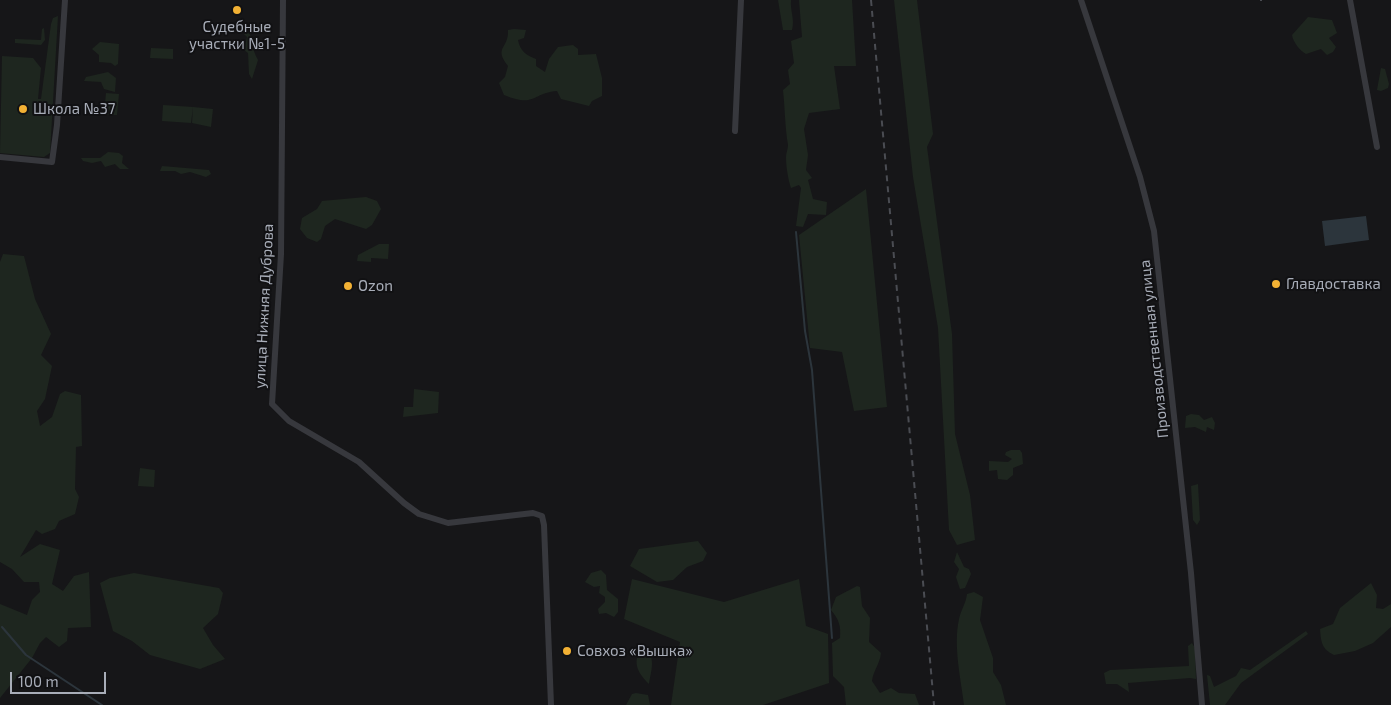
<!DOCTYPE html>
<meta charset="utf-8">
<style>
body{margin:0}
#map{position:relative;width:1391px;height:705px;overflow:hidden;background:#161618;font-family:"Exo 2",sans-serif}
canvas{display:block}
.scale{position:absolute;left:10px;top:672px;width:96px;height:22px;box-sizing:border-box;border:2px solid #a8adb8;border-top:0;padding-left:6px;font-size:15px;line-height:18px;white-space:nowrap;color:#a8adb8;-webkit-text-stroke:4px #111113;paint-order:stroke}
</style>
<div id="map">
<canvas width="1391" height="705"></canvas>
<div class="scale">100 m</div>
</div>
<script>
const ctx = document.querySelector('canvas').getContext('2d');
ctx.lineJoin = 'round';
function paint(path, color) {
  ctx.fillStyle = color;
  ctx.fill(path, 'evenodd');
}
function trace(path, color, width, dash) {
  ctx.strokeStyle = color;
  ctx.lineWidth = width;
  ctx.lineCap = dash ? 'butt' : 'round';
  ctx.setLineDash(dash || []);
  ctx.stroke(path);
}
function label(font, color, halo, rows, align = 'center') {
  ctx.font = font + ' "Exo 2",sans-serif';
  ctx.lineWidth = 4;
  ctx.setLineDash([]);
  ctx.textBaseline = 'middle';
  ctx.strokeStyle = halo;
  ctx.fillStyle = color;
  for (const [text, x, y, turn = 0] of rows) {
    ctx.save();
    ctx.translate(x, y);
    ctx.rotate((+turn || 0) * Math.PI / 180);
    ctx.textAlign = isNaN(turn) ? turn : align;
    if (halo) ctx.strokeText(text, 0, 0);
    ctx.fillText(text, 0, 0);
    ctx.restore();
  }
}
const green = new Path2D(`
 M778 0H791C790 11 795 19 792 30H783Z
 M799 0H852L856 66H834L840 109 809 113 804 129 808 155 806 170 812 178 808 180 813 199 827 202 826 215 808 214 803 227 796 226 801 188 799 185 791 188C788 179 786 166 786 157 786 153 788 149 788 145 785 127 785 109 783 90L790 84 788 70 794 63 791 41 802 37Z
 M894 0H917L933 134 927 147 952 334 955 434 970 495 975 540 957 545 949 530 938 328 913 177Z
 M58 16 50 153 44 157 0 153 2 56 33 58 41 68 38 99H41L51 24 53 18Z
 M1308 17 1332 20 1337 33 1329 38 1336 47 1333 52 1327 55 1321 49 1306 54C1300 51 1293 42 1292 35Z
 M240 27H248C252 40 251 47 258 60L252 79 249 74 248 53 244 50 247 37 241 31Z
 M44 28 45 40 41 45 15 43V39L41 40 42 29Z
 M514 29 526 30 524 38 518 40C520 51 526 55 536 59V66L545 72 549 59 558 47 573 45 578 49V55L596 54 602 78V96L592 101 589 106 561 99 557 91C532 93 535 108 504 95L499 83 505 77 508 66C493 47 509 49 508 30Z
 M100 42 119 44 118 64 115 66 111 63 99 62V55L92 49Z
 M151 48 173 49V59L150 58Z
 M1381 68 1385 69 1389 84 1388 88 1381 91 1377 90Z
 M108 72 116 78 115 92 104 89 101 82 84 81 86 77Z
 M106 93 119 94 117 115H104Z
 M163 105 193 107 191 123 162 121Z
 M193 107 213 109 211 127 192 123Z
 M108 152 119 153 123 156 122 163 129 169H120L115 164 105 167 101 161 92 163 83 161 81 158H100Z
 M162 166 209 170 211 174 206 177 190 172 181 174 175 171H160Z
 M866 189 887 407 854 411 842 352 810 348 799 235Z
 M366 197 377 201 381 209 372 225 366 229 335 219 325 226 321 239 317 242 307 238 300 229 302 218 317 209 322 201Z
 M379 244H389L388 259 371 258V262L357 261 358 255Z
 M3 254 24 256 35 299 51 334 41 355 52 366 45 399 37 411 40 426 52 417 60 394 65 391 81 395 82 446 76 447 75 489 79 497 75 514 59 521 55 529 42 534 36 530 20 557 40 544 60 550 52 584 63 591 74 576 89 572 91 627 68 628 67 641 59 647 46 637 40 643 32 658 0 698V604L27 615 32 600 40 592 39 582H24L12 569 0 562V262Z
 M414 389 439 392 438 413 403 417 404 407H413Z
 M1191 414 1199 415 1204 420 1212 417 1215 423 1214 430 1207 427 1206 432 1195 427 1185 428 1186 416Z
 M1011 450H1020L1022 453 1023 464 1013 468V475L1007 480 998 479 997 470 989 471V461L1008 462 1012 459 1005 455 1006 452Z
 M140 468 155 470 154 487 138 486Z
 M1198 484 1200 520 1197 525 1193 520 1191 486Z
 M698 541 707 553 703 561 687 567 673 580 657 582 630 566 639 549Z
 M957 552 964 567 969 569 971 574 965 588 960 589 956 577 959 569 954 562Z
 M601 570 606 575 607 590 618 599V612L614 617 606 613 599 614 598 609 605 602V597L599 593 600 586 594 587 585 582 591 573Z
 M134 573 219 588 223 593 218 614 203 628 213 645 225 659 200 669 150 655 132 641 113 631 100 583 110 578Z
 M632 579 724 602 799 579 806 626 828 634 829 683 763 705H671L680 642 624 619Z
 M1371 583 1377 595 1376 608 1383 609 1391 604V627L1373 643 1355 651 1334 655C1322 649 1321 643 1320 629L1333 624 1340 608Z
 M857 586 860 587 862 606 870 618 869 642 881 653C880 664 873 671 872 681L880 693 891 688 899 693 915 694 919 705H846L844 687 833 676 832 643 840 638C841 625 839 620 831 610L836 597Z
 M974 592 983 597 980 620 993 658V672L1001 685 1006 705H964C961 679 953 646 959 619 961 610 966 603 967 594Z
 M1306 631 1308 634 1241 683 1225 705H1210L1207 675 1210 676 1214 687 1236 676 1241 668 1250 670Z
 M1192 643 1195 648 1196 679 1190 678 1128 683 1129 692 1117 684H1106L1104 673 1110 670 1189 666 1188 646Z
 M646 648C656 659 651 671 649 684 639 674 633 665 639 652Z
 M636 693 648 695 650 705H626L632 694Z`);
const water = new Path2D(`
 M1366 216 1369 240 1325 246 1322 221Z`);
const stream = new Path2D(`
 M796 232 805 331 812 370 832 638
 M2 627 26 655 102 705`);
const minor = new Path2D(`
 M283 0 281 254 272 404 289 421 359 462 404 503 419 514 448 523 533 513 542 516 544 525 551 705
 M1081 0 1140 177 1154 231 1191 573 1202 705
 M1350 0 1377 147
 M735 131 741 0
 M0 157 52 162 57 125 65 0`);
const rail = new Path2D(`
 M871 0 934 705
 M1261 0V1`);
const markers = [
 [237,10,5,"#f2b134"],
 [23,109,5,"#f2b134"],
 [1276,284,5,"#f2b134"],
 [348,286,5,"#f2b134"],
 [567,651,5,"#f2b134"]
];
const poiNames = [
 ["Судебные",237,27,"center"],
 ["участки №1-5",237,44,"center"],
 ["Школа №37",33,109],
 ["Главдоставка",1286,284],
 ["Ozon",358,286],
 ["Совхоз «Вышка»",577,651]
];
const streetNames = [
 ["улица Нижняя Дуброва",264,306,-87],
 ["Производственная улица",1154,349,-96]
];
paint(green, '#1e261f');
paint(water, '#2c353c');
trace(stream, '#2c353c', 2);
trace(minor, '#37383d', 6);
trace(rail, '#4a4c52', 2, [6, 5]);
for (const [x, y, r, color] of markers) {
  const dot = new Path2D();
  dot.arc(x, y, r, 0, 2 * Math.PI);
  ctx.fillStyle = color;
  ctx.fill(dot);
  trace(dot, '#111113', 2);
}
label('15px', '#a8adb8', '#111113', poiNames, 'left');
label('15px', '#a8adb8', '#111113', streetNames);
</script>
